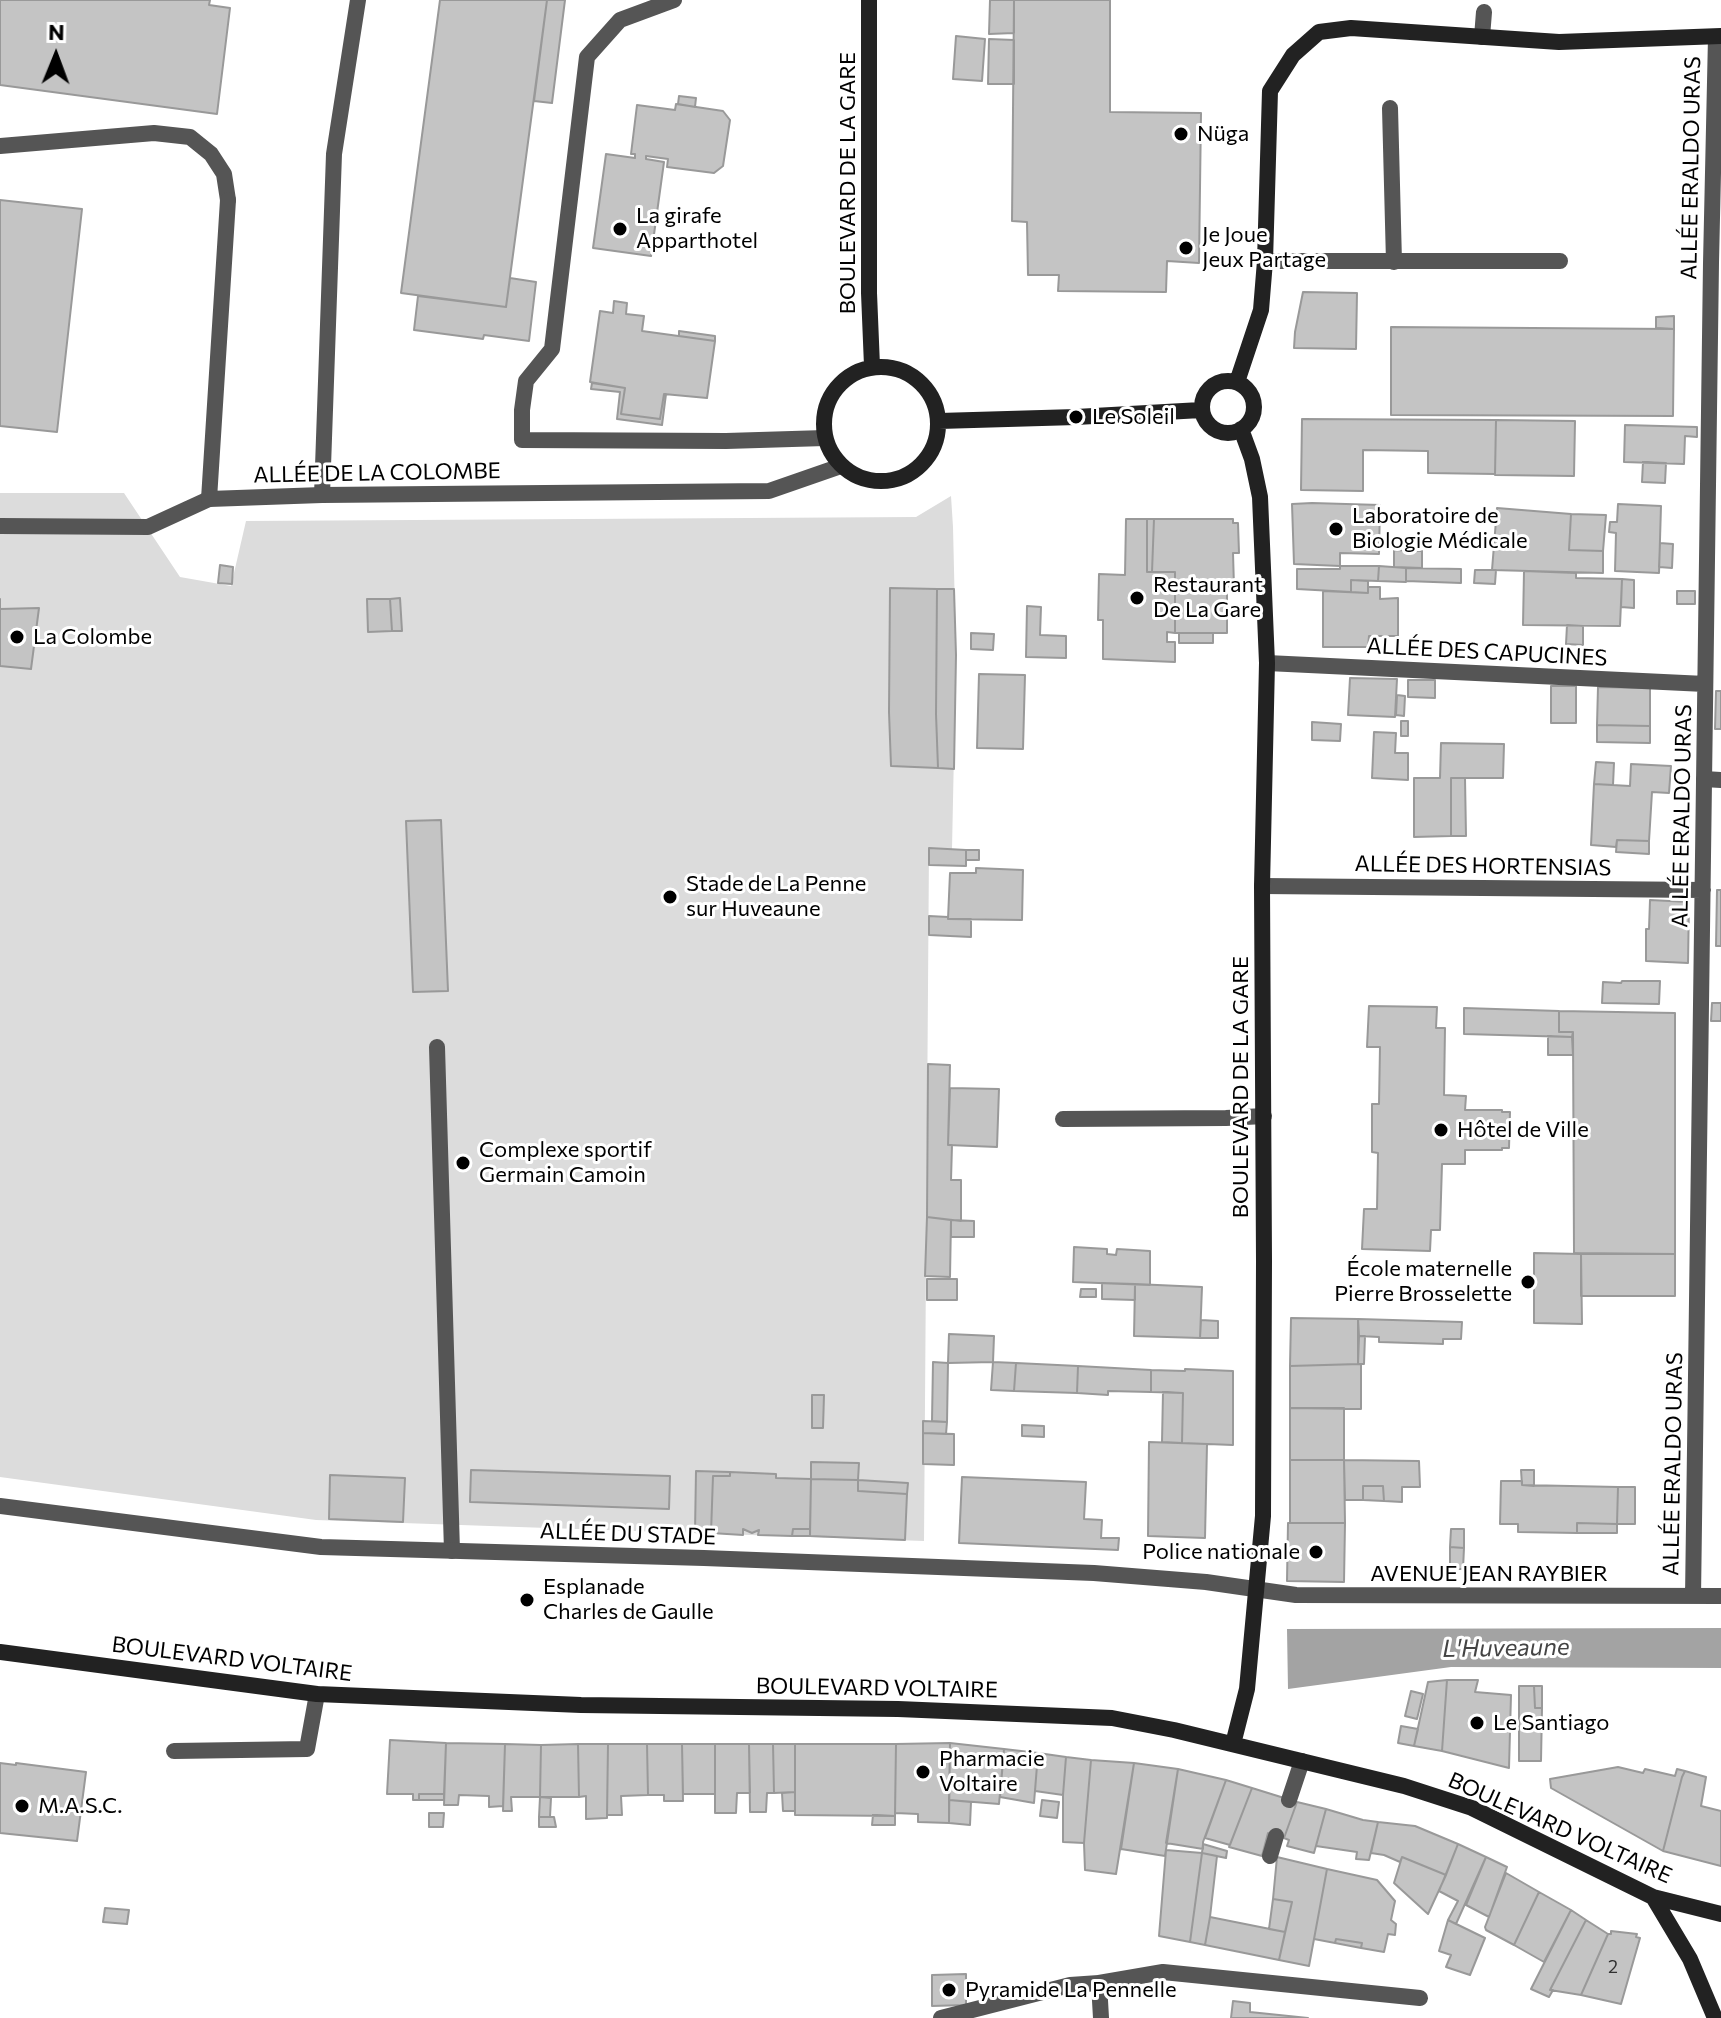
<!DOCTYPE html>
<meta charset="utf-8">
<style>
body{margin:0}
#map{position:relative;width:1721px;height:2018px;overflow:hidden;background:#fff;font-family:Commissioner,sans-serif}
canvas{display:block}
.north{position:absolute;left:16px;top:16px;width:80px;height:80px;-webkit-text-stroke:6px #fff;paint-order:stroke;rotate:1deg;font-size:22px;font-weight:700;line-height:32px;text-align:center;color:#000}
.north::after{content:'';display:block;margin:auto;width:28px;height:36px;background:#000;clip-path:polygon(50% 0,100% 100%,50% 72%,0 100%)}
</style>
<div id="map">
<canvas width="1721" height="2018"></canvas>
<div class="north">N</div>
</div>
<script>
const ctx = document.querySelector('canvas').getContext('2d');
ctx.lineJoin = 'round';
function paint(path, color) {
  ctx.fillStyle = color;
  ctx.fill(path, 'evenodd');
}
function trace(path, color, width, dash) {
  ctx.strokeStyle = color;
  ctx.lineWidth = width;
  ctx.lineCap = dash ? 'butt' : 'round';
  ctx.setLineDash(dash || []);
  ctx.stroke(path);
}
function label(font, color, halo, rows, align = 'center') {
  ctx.font = font + ' Commissioner,sans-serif';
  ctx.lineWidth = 6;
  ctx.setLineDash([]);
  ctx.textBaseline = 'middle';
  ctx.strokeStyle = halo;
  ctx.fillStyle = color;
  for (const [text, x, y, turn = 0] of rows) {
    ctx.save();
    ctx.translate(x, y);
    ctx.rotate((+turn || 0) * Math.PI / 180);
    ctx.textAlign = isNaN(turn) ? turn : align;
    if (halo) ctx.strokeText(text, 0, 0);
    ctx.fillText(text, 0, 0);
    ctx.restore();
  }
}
const green = new Path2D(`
 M0 493H124L180 577 231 586 246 521 916 517 951 496 953 527 956 655 952 849H929L924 1541 316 1520 0 1477Z`);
const water = new Path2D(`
 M1721 1628V1668L1451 1667 1288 1689 1287 1629Z`);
const building = new Path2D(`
 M0 0H210L209 5 230 8 217 114 0 85Z
 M440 0H547L506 307 401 293Z
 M547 0H565L552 103 534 101Z
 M990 0H1014V33L989 34Z
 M1014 0H1110V112L1201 113 1199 263 1167 261 1166 292 1058 291 1059 275H1028L1027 222 1012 221Z
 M956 36 985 39 982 81 953 79Z
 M989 39 1014 40V84H988Z
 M679 96 696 98 695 107 678 104Z
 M676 104 723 111 730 120 723 166 714 173 667 167 668 159 646 156V159L664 162 651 256 593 248 606 154 635 158V154H631L637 105 675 110Z
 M0 200 82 209 57 432 0 426Z
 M510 278 536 282 529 341 484 335 483 339 414 330 418 296 506 307Z
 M1303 292 1357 293 1356 349 1294 348 1295 332Z
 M614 301 627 303 626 314 644 316 642 331 715 341 707 398 664 394 660 419 621 414 625 388 590 382 600 311 613 313Z
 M1674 316V329L1656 328V317Z
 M1391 327 1674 329 1673 416 1391 415Z
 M679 331 715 336V341L679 336Z
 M592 383 625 388 621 414 660 419 664 394H666L662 425 617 419 620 392 591 389Z
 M1302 419 1496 420 1495 474 1428 473V451L1363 450V491L1301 490Z
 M1496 420 1575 421 1574 476 1495 475Z
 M1625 425 1697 427V437L1685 436 1684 464 1624 462Z
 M1643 462 1666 463 1665 483 1642 482Z
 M1312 503 1380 505 1379 554 1340 553V566L1294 564 1292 504Z
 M1618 504 1661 506 1659 573 1615 571 1616 533 1609 532 1610 522H1617Z
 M1497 508 1571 514 1569 550 1603 551V573L1492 570Z
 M1571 514 1606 515 1603 551 1569 550Z
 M1126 519H1147V572H1175V633L1167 632V642H1175V662L1103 659V620H1098L1099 574 1125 575Z
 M1147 519H1154L1152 572H1147Z
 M1154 519H1233V523H1238L1239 553H1233L1234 587H1227V633H1175V572H1152Z
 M1660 543 1673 544 1672 568 1659 567Z
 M1394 550 1422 551V568L1394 567Z
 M220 565 233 567 232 584 218 583Z
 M1340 566H1379L1378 581 1351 580V592L1297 589V569H1340Z
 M1379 566 1406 568V582L1378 581Z
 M1406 568 1461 569V583L1406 581Z
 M1475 570H1496L1495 584 1474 583Z
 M1524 571 1576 573V578L1622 579 1620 626 1523 625Z
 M1622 579 1634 580V608L1621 607Z
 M1351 580 1368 581V593L1351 592Z
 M1368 587H1380V599L1398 598V636H1369L1368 647H1323V591L1368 593Z
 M890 588 937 589 936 714 938 768 891 766 889 712Z
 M937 589H954L956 655 954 769 938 768 936 714Z
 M1677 591H1695V604H1677Z
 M400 598 402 631H392L390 599Z
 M0 599V609L39 608 31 669 0 666Z
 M367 599H390L392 631 368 632Z
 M1027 606 1041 607 1040 635 1066 636V658L1026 657Z
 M1567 625 1583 626V645L1566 644Z
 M971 633 994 634 993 650 971 649Z
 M1179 633H1213V643H1179Z
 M979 674 1025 675 1023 749 977 748Z
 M1350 678 1397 679 1395 717 1348 715Z
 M1408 680H1435V698L1408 697Z
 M1551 686H1576V723H1551Z
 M1598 687 1650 688V726L1597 725Z
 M1716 691H1721V729H1715Z
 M1397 695 1405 696 1404 716 1396 715Z
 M1401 721H1408V736H1401Z
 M1312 722 1341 724 1340 741 1312 740Z
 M1597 725 1650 726V743L1597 742Z
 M1374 732 1396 733 1395 753H1408V780L1372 778Z
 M1441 743 1504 744 1503 778H1451V836L1414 837V778H1440Z
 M1596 762 1614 763 1613 785 1594 784Z
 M1631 764 1671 766 1669 793 1652 792 1649 841 1617 840 1616 847 1591 845 1594 784 1630 786Z
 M1451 778H1465L1466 836H1451Z
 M441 820 448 991 413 992 406 821Z
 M1617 840 1649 841V854L1616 852Z
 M929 848 966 850V866L929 865Z
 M966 850H979V860H966Z
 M976 868 1023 870 1022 920 948 919 950 873H976Z
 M1717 890H1721V946H1716Z
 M1650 900 1689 902 1688 963 1646 961V929H1649Z
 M929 916 948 917V919H971V937L929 935Z
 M1622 981H1660L1659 1004 1602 1003 1603 982 1621 983Z
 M1712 1003H1721V1021H1711Z
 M1369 1006 1437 1007 1436 1028H1445L1444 1095 1466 1096 1465 1110H1502V1112H1510L1509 1148H1502V1150H1465V1164H1442L1440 1230H1431L1430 1251 1362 1249 1364 1209H1377L1378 1153 1372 1152V1104H1379L1380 1047H1367Z
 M1464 1008 1559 1011V1032H1573L1572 1037 1464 1034Z
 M1559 1011 1675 1013V1254L1574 1253 1573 1032H1559Z
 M1548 1036 1572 1037 1573 1055H1548Z
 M928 1064 950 1065 948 1145H952L951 1180H961V1221L927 1217Z
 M950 1088 999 1089 997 1147 948 1145Z
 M927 1217 951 1220 950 1277 925 1276Z
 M951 1220 974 1221V1237H951Z
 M1074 1247 1107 1249V1254L1116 1255 1117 1249 1150 1251V1285L1073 1282Z
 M1534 1253 1581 1254 1582 1324 1534 1323Z
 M1581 1254H1675V1296H1581Z
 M927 1279H957V1300H927Z
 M1102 1283 1135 1284V1300L1102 1299Z
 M1135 1284 1202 1287 1200 1338 1134 1336Z
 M1081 1289H1096V1297H1080Z
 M1291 1318 1358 1319V1364L1290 1366Z
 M1358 1319 1462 1322 1461 1339H1443V1344L1379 1342V1337L1359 1336Z
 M1201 1320 1218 1321V1338H1200Z
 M949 1334 994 1336 993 1362 948 1363Z
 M1359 1336H1365L1364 1364H1358Z
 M933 1362 948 1363 947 1422 932 1421Z
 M993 1362 1016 1363 1014 1391 991 1390Z
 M1016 1363 1078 1366 1077 1393 1014 1391Z
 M1361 1364V1409L1290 1408V1366Z
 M1078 1366 1151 1370V1392L1108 1391V1395L1077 1393Z
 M1185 1369 1233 1371V1445L1182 1443 1183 1393 1151 1392V1370L1185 1371Z
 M1163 1392 1183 1393 1182 1443 1162 1442Z
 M812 1395H824L823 1428H812Z
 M1290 1408H1344V1460H1290Z
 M923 1421 947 1422 946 1434 923 1433Z
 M1022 1425 1044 1426V1437L1022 1436Z
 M923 1433 954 1434V1465L923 1464Z
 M1149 1442 1207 1444 1205 1538 1148 1536Z
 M1290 1460H1344L1345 1523H1290Z
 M1344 1460 1419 1461 1420 1487H1402V1502L1384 1501 1383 1486H1363V1500H1345Z
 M811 1462 859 1463 858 1480 811 1479Z
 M471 1470 670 1476 669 1509 470 1502Z
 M1521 1470H1534V1486L1522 1485Z
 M696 1471 730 1472V1476H713L711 1533 695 1532Z
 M730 1472 776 1474V1478L811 1479 810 1529H793L792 1536 758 1535 759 1530 752 1533 743 1529V1535L711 1533 713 1476H730Z
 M330 1475 405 1478 403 1522 329 1519Z
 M962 1477 1086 1482 1084 1519 1102 1520 1101 1538H1119L1118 1550 959 1543Z
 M811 1479 858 1480V1491L907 1494 905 1540 810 1536Z
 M858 1480 908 1483 907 1494 858 1491Z
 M1501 1481H1522V1485L1618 1487 1617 1524 1577 1523V1533L1518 1532V1524H1500Z
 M1363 1486H1383L1384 1501 1363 1500Z
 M1618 1487H1635V1524H1617Z
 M1288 1523H1345L1344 1582 1287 1581Z
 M1577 1523 1617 1524V1533H1577Z
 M793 1529H810V1536H792Z
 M1451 1529H1464V1548L1450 1547Z
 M1450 1547 1464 1548 1463 1569H1450Z
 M1447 1680 1442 1751 1414 1746 1428 1682Z
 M1447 1680H1478L1475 1692 1511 1695 1509 1768 1442 1751Z
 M1519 1686H1534L1535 1708H1542L1541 1761H1519Z
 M1534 1686H1542V1708H1535Z
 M1411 1691 1423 1694 1417 1719 1405 1716Z
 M1401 1726 1418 1729 1414 1746 1398 1743Z
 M390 1740 446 1743 444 1794H419V1800H413V1794H387Z
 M446 1743 505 1744 503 1806 489 1807V1796L459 1795 458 1805H444Z
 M950 1743 949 1823 918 1822V1814L895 1813 896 1744Z
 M950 1743 1004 1749 999 1804 949 1800Z
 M505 1744 541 1745 540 1797H511L512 1811H503Z
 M578 1744 579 1797H540L541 1745Z
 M578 1744H608L607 1818 586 1819V1796L579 1797Z
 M608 1744H647L648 1795 621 1796 622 1815H607Z
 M647 1744H682L683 1801H664V1795H648Z
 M682 1744H715V1794H683Z
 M715 1744H749L750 1793H737L736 1813H715Z
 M749 1744H773L774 1793H767L766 1812H750Z
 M773 1744H795V1792L774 1793Z
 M795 1744H896L895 1816 795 1815Z
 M1004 1749 1038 1753 1034 1803 1000 1797Z
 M1038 1753 1066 1757 1063 1795 1035 1791Z
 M1066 1757 1091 1760 1084 1843 1063 1842V1795Z
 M1091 1760 1134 1763 1116 1874 1085 1870 1084 1843Z
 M0 1763 16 1765V1763L86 1772 77 1841 0 1833Z
 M1134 1763 1178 1769 1165 1856 1121 1849Z
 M1618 1767 1643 1773 1645 1769 1675 1776 1677 1769 1685 1771 1682 1777 1663 1851 1551 1788 1550 1779Z
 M1178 1769 1226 1780 1203 1842V1849L1166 1843Z
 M1685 1771 1706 1777 1701 1806 1721 1811V1866L1663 1851 1682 1777Z
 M1226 1780 1252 1788 1230 1845 1205 1838Z
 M1252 1788 1297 1802 1284 1838 1268 1833 1262 1856 1229 1847Z
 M795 1792V1811H783L782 1793Z
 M419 1794H444V1800H419Z
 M540 1797 551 1798 550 1817H539Z
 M949 1800 971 1802 970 1825 949 1823Z
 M1042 1800 1059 1802 1057 1818 1040 1816Z
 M1297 1802 1326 1809 1314 1853 1287 1846 1289 1840 1284 1838Z
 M1326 1809 1363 1820 1378 1822 1369 1860 1356 1859 1357 1852 1316 1846Z
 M429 1813H444L443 1827H429Z
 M873 1815 895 1816V1825H872Z
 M539 1817H554L556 1827H539Z
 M1378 1822 1415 1826 1458 1844 1446 1875 1402 1857 1400 1862 1384 1855 1371 1853Z
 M1203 1844 1227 1851 1226 1858 1202 1853Z
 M1458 1844 1486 1857 1456 1924 1448 1920 1458 1901 1439 1891Z
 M1166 1850 1202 1853 1190 1942 1159 1936Z
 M1202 1853 1217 1856 1210 1917 1205 1945 1190 1942Z
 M1277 1857 1327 1869 1309 1966 1279 1960 1292 1902 1273 1899Z
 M1402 1857 1446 1875 1428 1914 1394 1883Z
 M1486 1857 1507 1867 1489 1917 1466 1905Z
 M1327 1869 1377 1880 1395 1901 1391 1920 1396 1924 1395 1935 1388 1934 1384 1952 1361 1948 1362 1943 1336 1939 1335 1943 1314 1939Z
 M1506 1873 1539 1892 1514 1945 1486 1930 1485 1927Z
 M1539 1892 1571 1910 1544 1962 1514 1945Z
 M1273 1899 1292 1902 1285 1932 1269 1929Z
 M105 1908 129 1910 127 1924 103 1922Z
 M1571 1910 1586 1920 1550 1990H1553L1549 1997 1531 1989Z
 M1210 1917 1285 1932 1279 1960 1205 1945Z
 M1448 1920 1485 1938 1470 1975 1446 1967 1451 1955 1439 1951Z
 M1586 1920 1608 1934 1581 1995 1550 1990Z
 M1611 1931 1637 1934 1636 1937 1640 1938 1621 2004 1581 1995 1608 1934H1611Z
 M1336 1939 1362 1943 1361 1948 1335 1943Z
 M966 1974V2005L932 2006V1975Z
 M1233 2001 1250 2003V2012L1308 2018H1231Z`);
const lane = new Path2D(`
 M674 0 620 20 587 57 552 349 526 381 522 410V440L726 441 825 438
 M1482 37 1484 12
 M1390 108 1394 262
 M0 146 154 133 190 137 211 154 224 174 228 200
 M1265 261H1560
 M322 495 334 154 358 0
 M0 526 148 527 209 499
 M1704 779 1721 780
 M437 1047 452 1551
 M1063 1119 1226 1118 1264 1116
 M174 1751 307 1749 317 1694
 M1289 1800 1302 1761
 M1270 1856 1276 1836
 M1099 1983 1101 2018`);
const street = new Path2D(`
 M228 200 209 499 322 495 769 491 841 466
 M1267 663 1705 684
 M1262 886 1703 890
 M0 1506 321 1547 704 1558 1094 1573 1206 1582 1296 1595 1721 1596
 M1693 1596 1711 263 1716 37
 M941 2018 1070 1985 1099 1983 1163 1972 1420 1998`);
const secondary = new Path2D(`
 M869 0V293L872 366
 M824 424a57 57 0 1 1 114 0a57 57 0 1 1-114 0Z
 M1202 407a26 26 0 1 1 52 0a26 26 0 1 1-52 0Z
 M1237 382 1261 310 1265 261 1270 91 1293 55 1319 32 1351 28 1559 42 1721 36
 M939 421 1076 417 1201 410
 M0 1652 317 1694 581 1705 898 1709 1112 1718 1174 1730 1404 1786 1472 1808 1653 1897 1721 1914
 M1233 1744 1247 1689 1263 1516 1264 1261 1262 886 1267 663 1260 497 1252 459 1241 429
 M1653 1897 1690 1959 1715 2018`);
const markers = [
 [1181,134,8,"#000"],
 [620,229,8,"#000"],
 [1186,248,8,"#000"],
 [1076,417,8,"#000"],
 [1336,529,8,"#000"],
 [1137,598,8,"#000"],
 [17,637,8,"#000"],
 [670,897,8,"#000"],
 [1441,1130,8,"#000"],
 [463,1163,8,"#000"],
 [1528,1282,8,"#000"],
 [1316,1552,8,"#000"],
 [527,1600,8,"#000"],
 [1477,1723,8,"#000"],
 [923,1772,8,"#000"],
 [22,1806,8,"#000"],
 [949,1990,8,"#000"]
];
const numberNames = [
 ["2",1613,1967]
];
const poiNames = [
 ["Nüga",1197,134],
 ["La girafe",636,216],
 ["Apparthotel",636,241],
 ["Je Joue",1202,235],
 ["Jeux Partage",1202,260],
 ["Le Soleil",1092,417],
 ["Laboratoire de",1352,516],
 ["Biologie Médicale",1352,541],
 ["Restaurant",1153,585],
 ["De La Gare",1153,610],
 ["La Colombe",33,637],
 ["Stade de La Penne",686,884],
 ["sur Huveaune",686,909],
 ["Hôtel de Ville",1457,1130],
 ["Complexe sportif",479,1150],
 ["Germain Camoin",479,1175],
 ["École maternelle",1512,1269,"right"],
 ["Pierre Brosselette",1512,1294,"right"],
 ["Police nationale",1300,1552,"right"],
 ["Esplanade",543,1587],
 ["Charles de Gaulle",543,1612],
 ["Le Santiago",1493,1723],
 ["Pharmacie",939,1759],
 ["Voltaire",939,1784],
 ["M.A.S.C.",38,1806],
 ["Pyramide La Pennelle",965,1990]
];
const streetNames = [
 ["ALLÉE ERALDO URAS",1691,168,-89],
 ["BOULEVARD DE LA GARE",848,183,-90],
 ["ALLÉE DE LA COLOMBE",377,473,-1],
 ["ALLÉE DES CAPUCINES",1487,652,3],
 ["ALLÉE ERALDO URAS",1682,816,-89],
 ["ALLÉE DES HORTENSIAS",1483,866,1],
 ["BOULEVARD DE LA GARE",1241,1087,-90],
 ["ALLÉE ERALDO URAS",1673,1464,-89],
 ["ALLÉE DU STADE",628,1534,2],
 ["AVENUE JEAN RAYBIER",1489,1574],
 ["BOULEVARD VOLTAIRE",232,1659,7],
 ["BOULEVARD VOLTAIRE",877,1688,1],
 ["BOULEVARD VOLTAIRE",1560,1828,24]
];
const waterNames = [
 ["L'Huveaune",1506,1648,-1]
];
paint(green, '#dcdcdc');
paint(water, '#a3a3a3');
paint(building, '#c4c4c4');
trace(building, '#999', 2);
trace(lane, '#555', 16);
trace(street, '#555', 16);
trace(secondary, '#222', 16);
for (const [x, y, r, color] of markers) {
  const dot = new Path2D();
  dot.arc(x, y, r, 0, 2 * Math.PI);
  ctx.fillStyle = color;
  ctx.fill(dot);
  trace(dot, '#fff', 3);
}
label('18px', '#313131', null, numberNames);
label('22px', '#000', '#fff', poiNames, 'left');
label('22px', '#000', '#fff', streetNames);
label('italic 24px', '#444', '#fff', waterNames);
</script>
